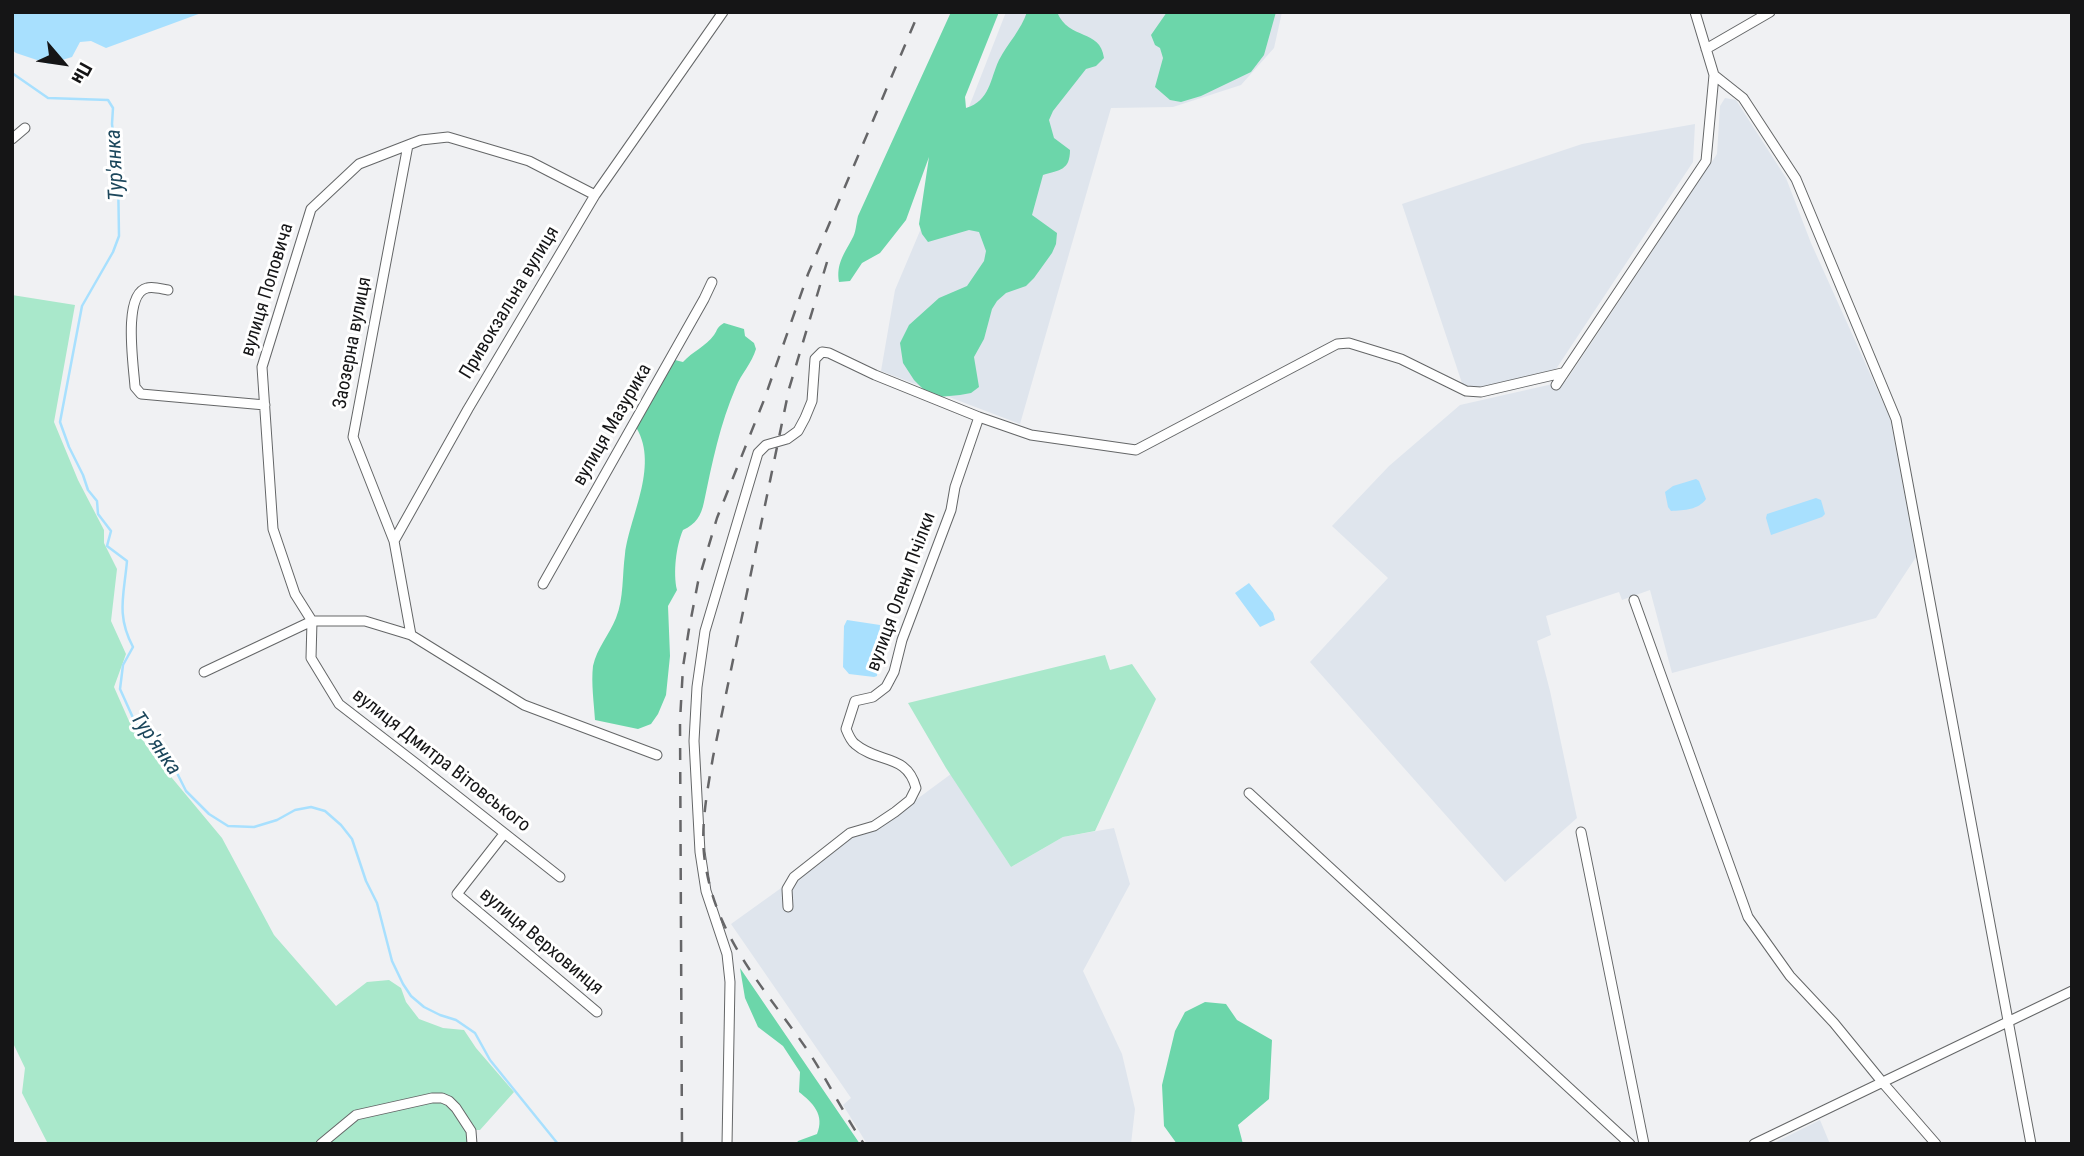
<!DOCTYPE html>
<meta charset="utf-8">
<style>
body{margin:0}
#map{position:relative;width:2084px;height:1156px;overflow:hidden;background:#f0f1f3;font-family:"Roboto Condensed",sans-serif}
canvas{display:block}
.frame{position:absolute;inset:0;border:14px solid #151516;pointer-events:none}
.north{position:absolute;left:28px;top:28px;width:70px;height:70px;-webkit-text-stroke:5px #fff;paint-order:stroke;rotate:119deg;font-size:19px;font-weight:700;line-height:28px;text-align:center;color:#151516}
.north::after{content:'';display:block;margin:auto;width:24px;height:32px;background:#151516;clip-path:polygon(50% 0,100% 100%,50% 72%,0 100%)}
</style>
<div id="map">
<canvas width="2084" height="1156"></canvas>
<div class="frame"></div>
<div class="north">Пн</div>
</div>
<script>
const ctx = document.querySelector('canvas').getContext('2d');
ctx.lineJoin = 'round';
function paint(path, color) {
  ctx.fillStyle = color;
  ctx.fill(path, 'evenodd');
}
function trace(path, color, width, dash) {
  ctx.strokeStyle = color;
  ctx.lineWidth = width;
  ctx.lineCap = dash ? 'butt' : 'round';
  ctx.setLineDash(dash || []);
  ctx.stroke(path);
}
function label(font, color, halo, rows, align = 'center') {
  ctx.font = font + ' "Roboto Condensed",sans-serif';
  ctx.lineWidth = 6;
  ctx.setLineDash([]);
  ctx.textBaseline = 'middle';
  ctx.strokeStyle = halo;
  ctx.fillStyle = color;
  for (const [text, x, y, turn = 0] of rows) {
    ctx.save();
    ctx.translate(x, y);
    ctx.rotate((+turn || 0) * Math.PI / 180);
    ctx.textAlign = isNaN(turn) ? turn : align;
    if (halo) ctx.strokeText(text, 0, 0);
    ctx.fillText(text, 0, 0);
    ctx.restore();
  }
}
const built = new Path2D(`
 M1006 12H1282L1274 48 1241 85 1173 107 1111 108 1020 424 881 371 895 290 928 212Z
 M1725 98 1736 100 1786 178 1811 243 1890 418 1916 557 1876 618 1672 673 1650 590 1622 600 1619 592 1546 616 1551 635 1537 641 1550 691 1577 818 1505 882 1310 662 1388 578 1332 526 1389 466 1460 405 1566 381 1717 154 1720 106Z
 M1695 124 1693 162 1556 369 1481 387 1463 386 1402 204 1582 144Z
 M951 774 1011 867 1063 837 1114 828 1130 884 1083 971 1122 1054 1135 1109 1131 1144H867L843 1105 851 1098 731 924 855 835 875 830Z
 M1820 1120 1830 1144H1772Z`);
const green = new Path2D(`
 M12 295 75 305 54 422 78 480 104 530V543L117 569 111 621 126 654 114 687 129 721 157 760 222 838 274 935 336 1006 367 982 389 980 401 988 406 1002 419 1019 443 1028 464 1030 476 1048 514 1092 480 1130H474L472 1144H48L22 1093 25 1068 12 1041Z
 M1105 655 1110 670 1132 664 1156 699 1095 831 1063 837 1011 867 946 768 908 703Z`);
const forest = new Path2D(`
 M951 12H999L965 97 966 108C990 101 990 79 999 60 1008 43 1021 30 1027 12H1057C1069 41 1100 28 1104 58L1096 66 1086 69 1053 111 1049 120 1054 138 1070 150C1070 170 1060 170 1043 175L1032 215 1057 233 1056 244 1052 253 1034 278 1026 286 1006 293 997 301 992 309 984 339 974 357 979 387 971 393 960 395 939 397 929 395 914 380 903 363 900 343 909 325 939 298 967 286 984 261 986 251 979 232 969 230 928 242 922 234 919 224 929 157 906 220 880 253 862 263 850 281 839 282C836 264 844 254 852 239 856 233 856 224 858 216Z
 M1167 12H1276L1264 55 1251 72 1201 96 1181 102 1170 100 1155 87 1163 58 1160 48 1155 45 1151 35Z
 M724 323 744 329 745 336 754 343 756 349C752 363 741 374 736 387 720 424 712 463 704 502 701 516 696 524 683 530 676 546 673 573 677 590L668 606 670 656 666 695 658 714 651 724 638 729 595 720C594 703 591 683 593 666 597 648 609 635 616 618 624 598 622 576 625 554 630 514 661 463 634 424L671 359 683 362C692 352 706 346 714 335 718 329 717 327 724 323Z
 M740 968 860 1144H796L798 1141 817 1134C825 1115 813 1103 799 1092L800 1072 783 1046 758 1027 745 998Z
 M1205 1002 1226 1004 1237 1020 1272 1040 1269 1099 1238 1125 1243 1144H1177L1164 1126 1162 1085 1175 1031 1185 1012Z`);
const water = new Path2D(`
 M12 12H204L106 48 91 41 80 42 72 57 49 64 16 53 12 50Z
 M1696 479 1699 481 1706 499C1698 510 1685 510 1671 511L1668 507 1665 492 1673 486Z
 M1816 498 1821 500 1825 514 1822 517 1771 535 1766 518 1767 514Z
 M1249 583 1273 613 1275 620 1260 627 1235 593Z
 M847 620 880 625 877 676 874 677 849 674 843 667 844 626Z`);
const stream = new Path2D(`
 M12 73 48 98 108 100 113 108 112 124 118 173 119 236 113 252 82 306 60 422 69 447 83 475 88 490 97 501 98 514 111 531 107 546 127 561C124 595 116 615 133 647L123 665 120 689 134 720 176 771 186 791 209 814 228 826 254 827 277 820 295 810 311 807 325 811 341 825 352 839 366 881 377 903 392 961 403 984 411 996 424 1007 440 1015 456 1020 475 1033 490 1060 558 1144`);
const street = new Path2D(`
 M1706 49 1770 12
 M1714 75 1743 98 1796 179 1896 419 2031 1144
 M12 139 25 128
 M168 290C162 289 153 286 147 288 122 294 134 368 135 387L141 394 265 405
 M1556 385 1706 161 1714 75 1695 12
 M394 541 353 437 408 145
 M543 584 704 299 712 282
 M1634 600 1748 917 1790 976 1834 1023 1883 1083 1936 1144
 M312 621 295 594 273 529 262 367 311 209 359 164 421 140 448 137 529 161 595 195
 M312 621 311 658 339 704 418 765 560 877
 M411 635 394 541 468 409 595 195 723 12
 M204 672 312 621H365L411 635 524 705 657 755
 M1249 793 1630 1144
 M1581 832 1644 1144
 M504 834 457 894 597 1012
 M788 907 787 889 794 877 850 833 874 826 895 812 910 800 916 788C907 753 878 764 855 744 851 741 848 734 846 729L855 701 873 697 886 687 894 672 902 640 951 510 955 487 979 417
 M321 1144 356 1115 432 1098H442L449 1101 456 1108 471 1131 472 1144
 M727 1144 730 982 727 954 706 891 700 852 694 741 697 687 705 631 758 453 766 445 787 439 798 431 805 418 812 401 815 359 822 352 829 353 875 375 979 417 1031 435 1136 450 1337 344 1349 343 1401 359 1466 391 1481 392 1562 373
 M1754 1144 2072 991`);
const rail = new Path2D(`
 M827 262 789 389 713 757C707 793 699 832 706 868 718 939 766 991 806 1048 827 1079 843 1113 864 1144
 M682 1144 680 721 683 667 689 629 698 582 717 518 764 400 808 274 919 12`);
const streetNames = [
 ["вулиця Поповича",268,290,-73],
 ["Привокзальна вулиця",510,303,-59],
 ["Заозерна вулиця",353,343,-79],
 ["вулиця Мазурика",613,425,-60],
 ["вулиця Олени Пчілки",902,592,-70],
 ["вулиця Дмитра Вітовського",441,761,38],
 ["вулиця Верховинця",541,942,40]
];
const waterNames = [
 ["Тур'янка",116,165,-93],
 ["Тур'янка",155,744,55]
];
paint(built, '#dfe5ed');
paint(green, '#a9e8cb');
paint(forest, '#6cd6aa');
paint(water, '#a8e0fe');
trace(stream, '#a8e0fe', 2.5);
trace(street, '#646667', 11);
trace(street, '#fff', 9);
trace(rail, '#666668', 2.5, [12, 12]);
label('19px', '#151516', '#fff', streetNames);
label('italic 21px', '#1c475c', '#fff', waterNames);
</script>
